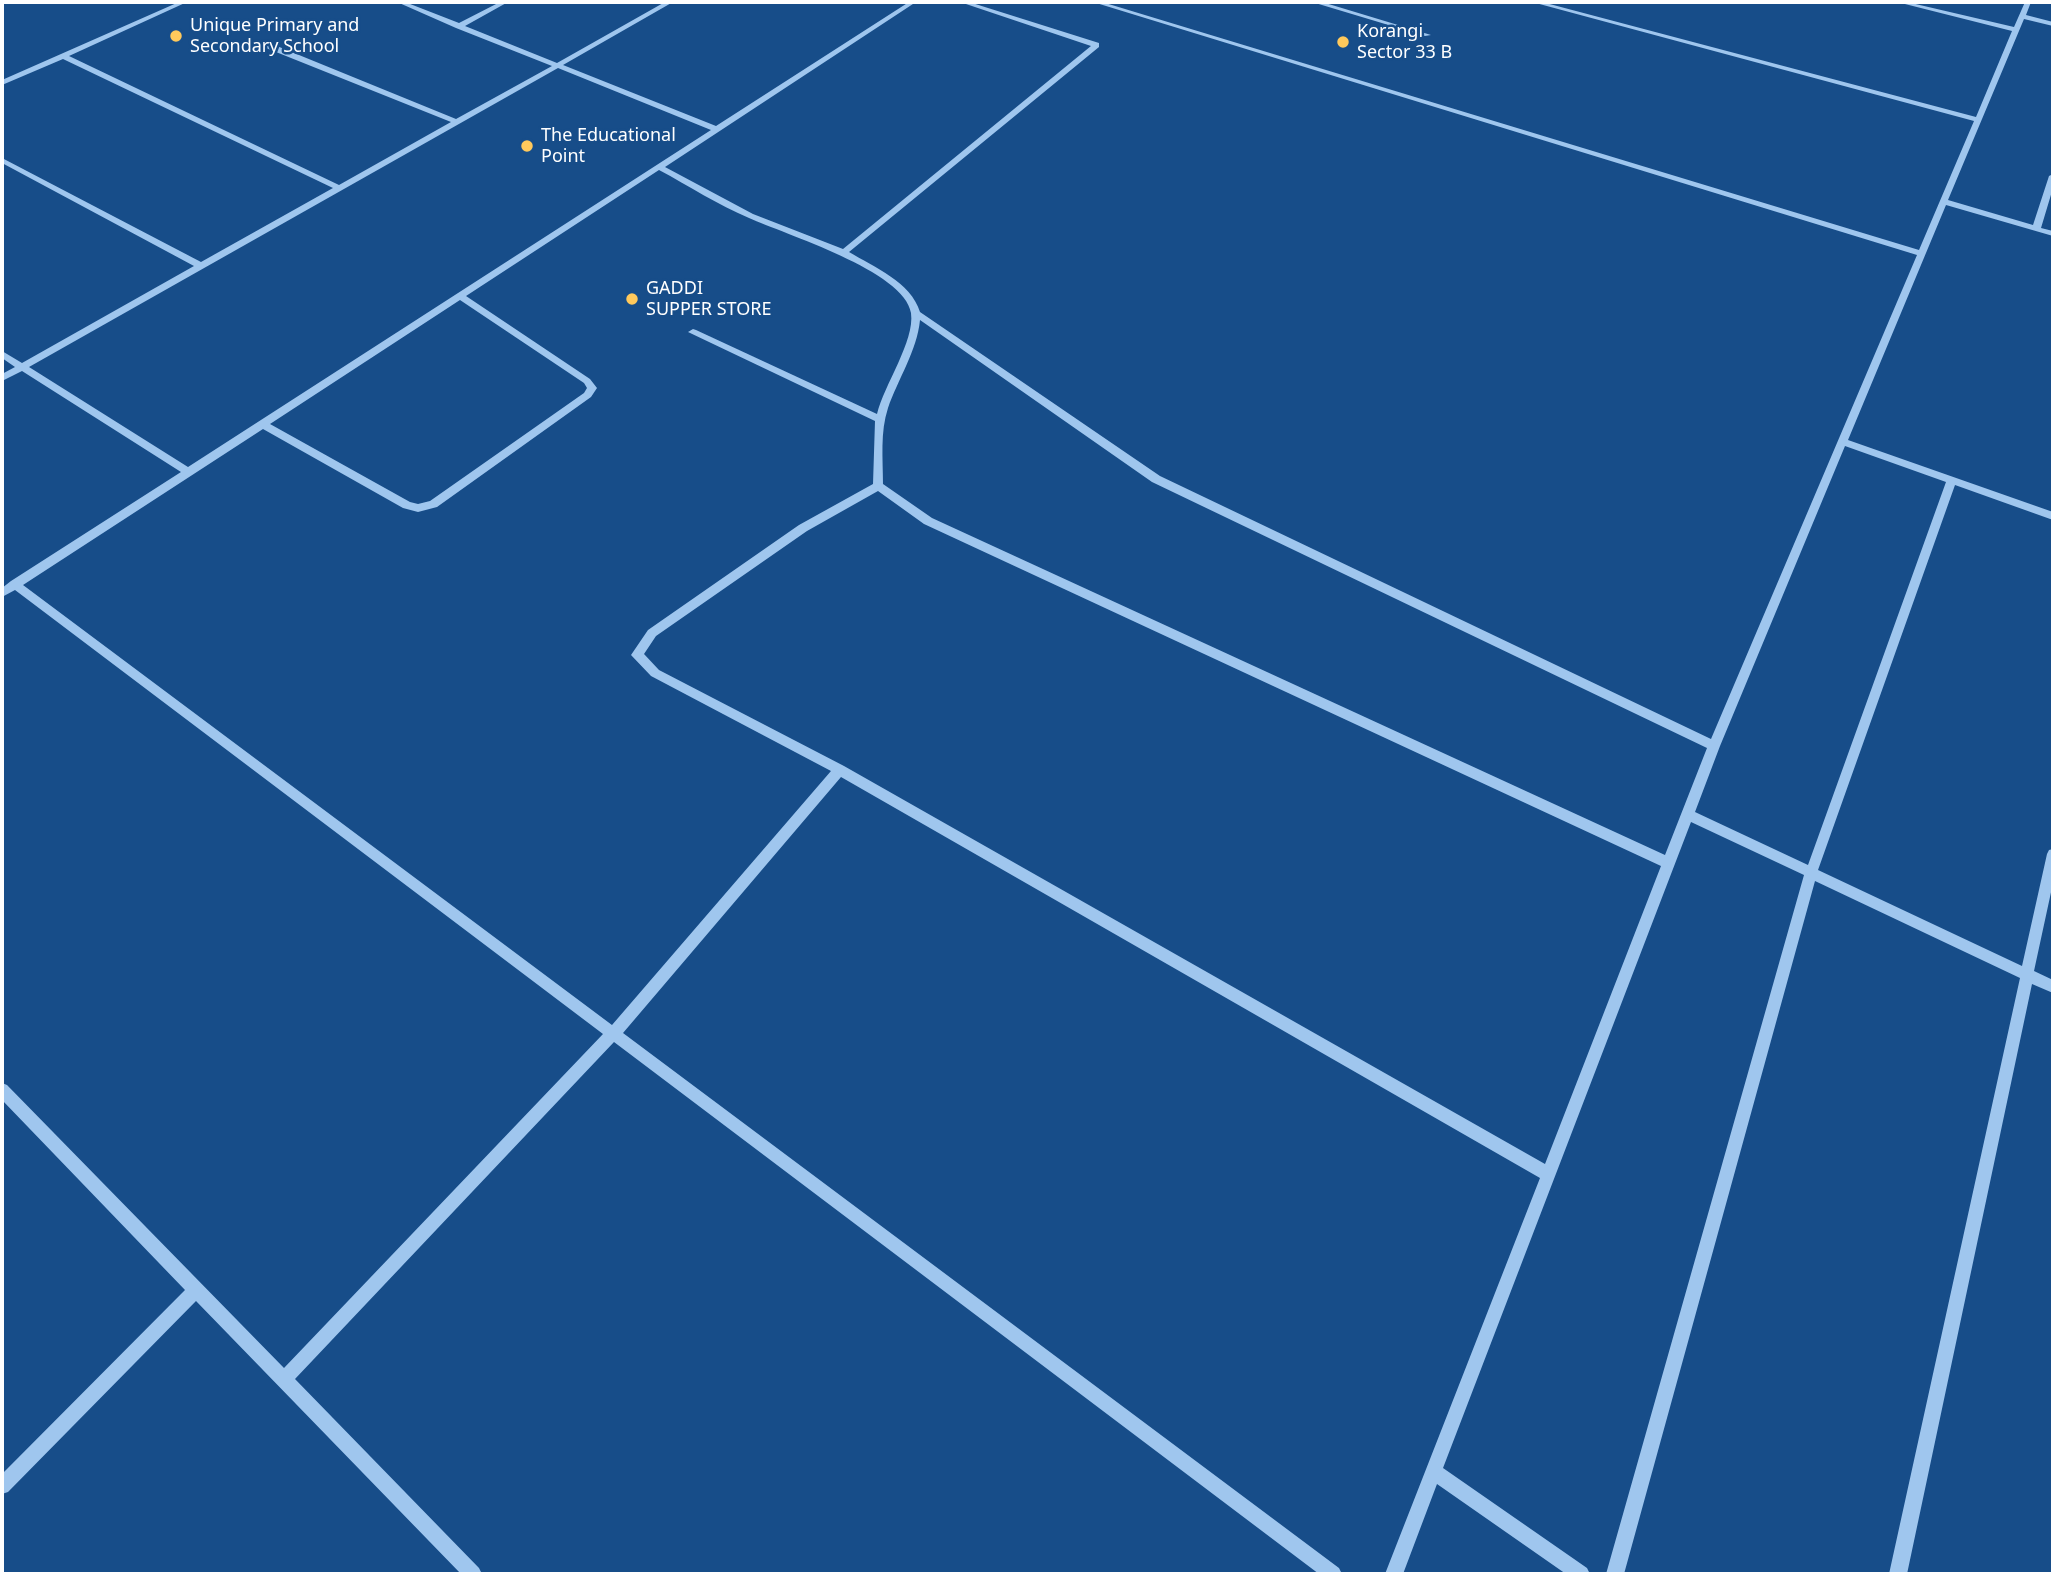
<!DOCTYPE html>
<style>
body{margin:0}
#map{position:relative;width:2055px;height:1576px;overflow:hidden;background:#174d89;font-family:"Noto Sans",sans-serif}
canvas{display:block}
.frame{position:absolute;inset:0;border:4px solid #fff;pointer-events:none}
</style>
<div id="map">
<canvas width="2055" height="1576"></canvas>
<div class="frame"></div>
</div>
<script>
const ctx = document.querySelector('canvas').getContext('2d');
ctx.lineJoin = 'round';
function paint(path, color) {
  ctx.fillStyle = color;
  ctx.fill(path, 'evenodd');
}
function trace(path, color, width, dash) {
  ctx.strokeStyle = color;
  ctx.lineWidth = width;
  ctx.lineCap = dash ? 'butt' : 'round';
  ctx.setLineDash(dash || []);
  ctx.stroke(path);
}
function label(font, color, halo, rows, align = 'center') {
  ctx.font = font + ' "Noto Sans",sans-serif';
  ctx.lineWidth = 5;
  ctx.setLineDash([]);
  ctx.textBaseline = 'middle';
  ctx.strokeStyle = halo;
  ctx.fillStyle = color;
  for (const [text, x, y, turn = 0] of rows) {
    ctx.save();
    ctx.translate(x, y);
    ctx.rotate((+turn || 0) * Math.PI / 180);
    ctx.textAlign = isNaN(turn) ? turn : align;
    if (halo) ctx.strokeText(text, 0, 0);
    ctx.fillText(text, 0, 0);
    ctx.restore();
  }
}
const minor = new Path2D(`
 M179 2H187L69 56 339 185 451 122 266 48V44H272L456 119 552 66 456 28 397 2H405L459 23 500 2H508L465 26 557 63 665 2H673L563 65 716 126 909 2H916L665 167 753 214 843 249 1091 46 960 2H969L1099 43V47L849 252C874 267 911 282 920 312L1160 476 1711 739 1917 255 1093 2H1102L1919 250 1974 121 1532 2H1542L1976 117 2012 31 1897 2H1907L2014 27 2025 2H2031L2026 15 2053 22V26L2024 19 1948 200 2033 225 2049 176 2053 174V188L2041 228 2053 231V236L1946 205 1848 440 2053 512V520L1955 485 1818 870 2022 966 2047 854 2049 850 2053 849V883L2034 971 2053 980V993L2032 984 1907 1574H1889L2020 978 1815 881 1624 1574H1606L1804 875 1691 822 1443 1468 1587 1568 1590 1574H1566L1437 1484 1403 1574H1385L1540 1178 841 777 623 1033 1339 1568 1342 1574H1319L614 1042 295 1379 479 1568 482 1574H461L196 1301 8 1492 2 1494V1474L185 1290 2 1100V1083L7 1085 284 1368 603 1034 15 590 2 597V588L11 581 181 472 22 371 2 381V374L15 367 2 358V351L22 363 194 266 2 163V158L201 262 333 188 63 59 2 85V80ZM558 68 711 130 188 467 29 367ZM659 170C689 186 718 205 749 218 784 234 905 271 911 313 915 341 884 385 877 414L696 330 693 329 688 332 875 421 873 484 799 525 648 630 631 655 651 676 831 771 612 1025 23 585 263 429 403 508 418 512 437 507 591 397 597 388 590 379 466 296ZM460 300 584 383 587 388 584 393 430 501 418 504 410 502 270 424ZM920 320 1152 482 1707 748 1665 855 932 518 883 484C883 459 880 432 888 408 898 379 917 351 920 320ZM1845 446 1946 482 1808 865 1695 812 1720 746ZM878 491 924 524 1661 866 1545 1164 844 766 659 670 644 654 656 636 807 531Z
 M1312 2H1322L1431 35 1425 36Z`);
const markers = [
 [176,36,7,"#ffc95c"],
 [1343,42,7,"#ffc95c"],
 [527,146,7,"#ffc95c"],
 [632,299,7,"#ffc95c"]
];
const farPoinames = [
 ["Unique Primary and",190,26],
 ["Secondary School",190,47],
 ["Korangi",1357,32],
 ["Sector 33 B",1357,53],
 ["The Educational",541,136],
 ["Point",541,157],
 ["GADDI",646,289],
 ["SUPPER STORE",646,310]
];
paint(minor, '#9fc6ee');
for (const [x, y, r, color] of markers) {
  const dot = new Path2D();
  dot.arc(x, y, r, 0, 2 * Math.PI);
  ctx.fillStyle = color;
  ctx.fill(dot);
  trace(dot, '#174d89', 2.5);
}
label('18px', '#fff', '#174d89', farPoinames, 'left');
</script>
